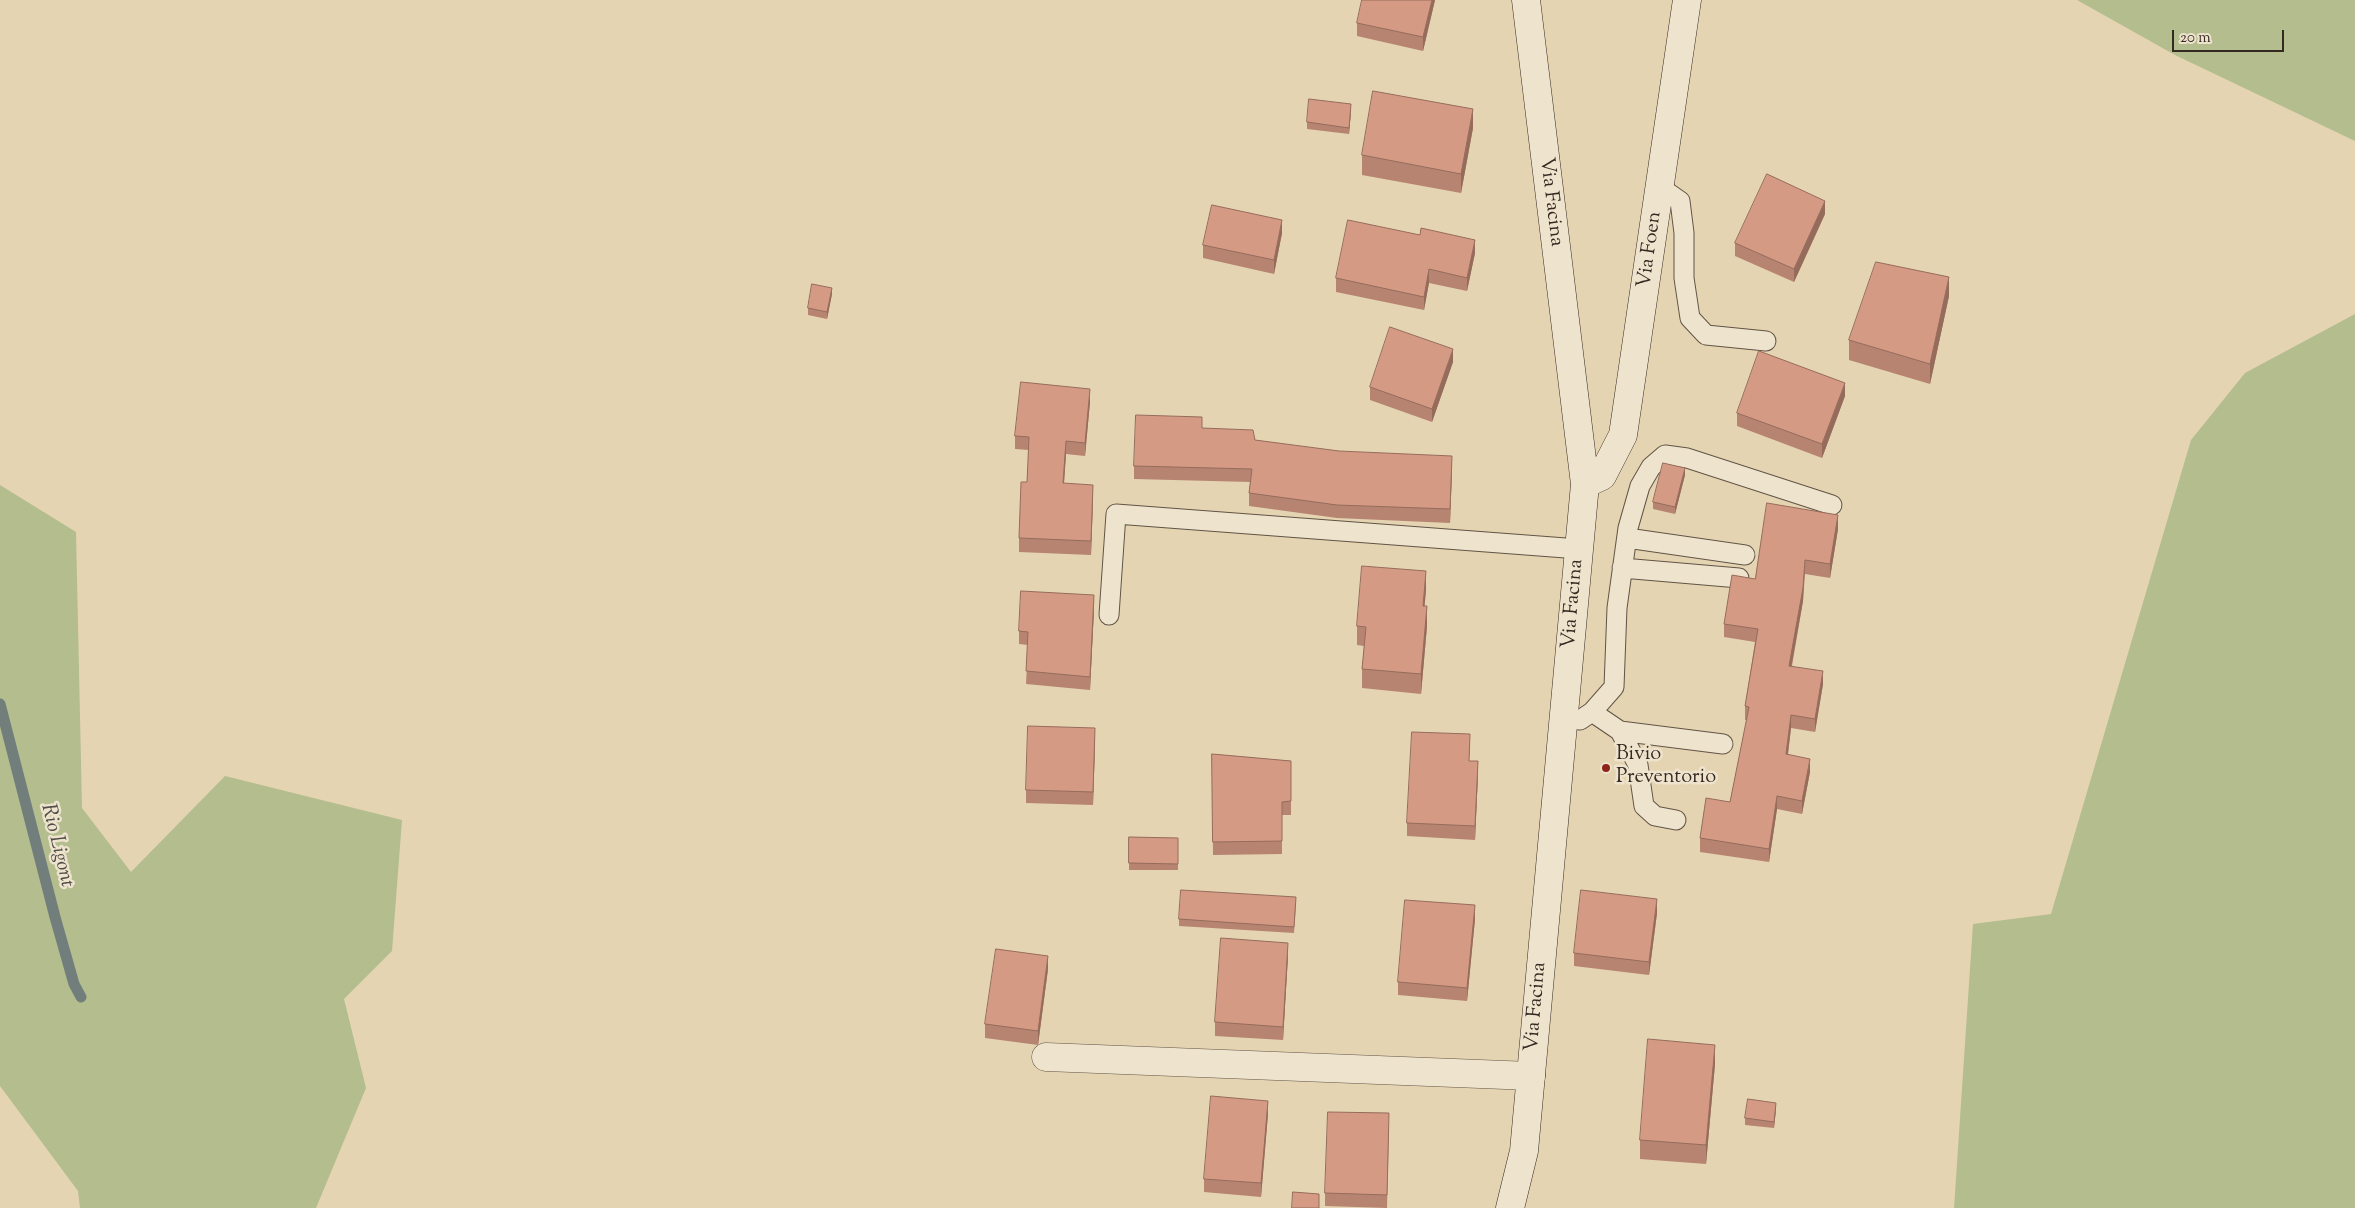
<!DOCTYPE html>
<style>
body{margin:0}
#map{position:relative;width:2355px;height:1208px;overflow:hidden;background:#e5d4b2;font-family:"Sorts Mill Goudy",serif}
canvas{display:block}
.scale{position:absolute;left:2172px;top:30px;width:112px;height:22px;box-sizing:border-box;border:2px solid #352a22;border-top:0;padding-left:6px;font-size:15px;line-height:18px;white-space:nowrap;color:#352a22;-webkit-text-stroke:4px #eee3cd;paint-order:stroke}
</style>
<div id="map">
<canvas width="2355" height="1208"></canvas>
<div class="scale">20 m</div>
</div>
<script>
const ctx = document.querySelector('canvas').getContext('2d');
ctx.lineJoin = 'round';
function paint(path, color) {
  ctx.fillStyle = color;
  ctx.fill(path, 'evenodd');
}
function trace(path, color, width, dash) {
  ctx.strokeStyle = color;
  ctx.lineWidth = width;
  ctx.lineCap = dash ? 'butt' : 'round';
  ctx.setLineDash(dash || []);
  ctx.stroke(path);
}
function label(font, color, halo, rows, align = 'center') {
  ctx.font = font + ' "Sorts Mill Goudy",serif';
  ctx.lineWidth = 5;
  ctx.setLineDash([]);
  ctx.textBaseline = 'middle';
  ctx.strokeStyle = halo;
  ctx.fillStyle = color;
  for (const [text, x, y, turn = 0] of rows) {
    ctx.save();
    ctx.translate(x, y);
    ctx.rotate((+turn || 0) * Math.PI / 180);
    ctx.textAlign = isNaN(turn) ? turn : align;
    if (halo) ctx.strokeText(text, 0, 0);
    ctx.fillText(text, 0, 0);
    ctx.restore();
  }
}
const green = new Path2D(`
 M2077 0H2355V141L2175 55Z
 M2355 314V1208H1954L1973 924 2051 914 2191 440 2245 373Z
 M0 485 76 532 82 808 131 872 225 776 402 820 392 951 344 999 366 1088 316 1208H80L78 1191 0 1086Z`);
const stream = new Path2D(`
 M0 704 55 917 74 984 81 997`);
const lane = new Path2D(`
 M1660 187 1680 201 1684 233V278L1690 318 1706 335 1766 341
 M1627 538 1745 555
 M1622 568 1739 578
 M1109 615 1116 514 1579 549
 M1592 712 1620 731 1638 765 1644 806 1655 816 1676 820
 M1564 719 1580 720 1592 712 1614 687 1617 608 1628 528 1640 486 1651 467 1665 455 1687 458 1832 505
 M1620 731 1723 744`);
const street = new Path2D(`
 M1046 1057 1531 1076`);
const secondary = new Path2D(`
 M1585 484 1602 476 1623 435 1687 0
 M1510 1208 1524 1151 1585 484 1526 0`);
const wall = new Path2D(`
 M1435 0 1423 51 1357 36V23Z
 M1351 111 1349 134 1307 129V122Z
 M1473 128 1461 193 1362 175V155Z
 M1825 214 1794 282 1735 256V243Z
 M1282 233 1274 274 1203 258V245Z
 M1475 253 1467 291 1429 283 1424 310 1336 292V278Z
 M832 294 827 319 808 315V308Z
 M1949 296 1930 384 1849 360V340Z
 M1453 362 1432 422 1370 400V387Z
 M1845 396 1822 458 1737 426V413Z
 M1090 402 1085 456 1066 454 1064 483 1093 498 1091 555 1019 552V538L1027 482 1029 450 1015 449V436Z
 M1202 428 1255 440 1452 469 1450 523 1337 518 1249 506V493L1250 482 1134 479V466Z
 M1685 475 1675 514 1653 509V502Z
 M1838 529 1830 578 1805 574 1803 601 1792 666 1823 684 1815 732 1791 728 1788 755 1810 772 1802 814 1777 809 1769 862 1700 852V838L1730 802 1747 720H1745V706L1755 642 1724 637V624L1755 579Z
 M1426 590 1424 606 1427 626 1421 694 1362 688V669L1364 646 1357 645V626Z
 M1094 609 1090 690 1026 684 1028 645 1019 644V631Z
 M1095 742 1093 805 1026 803V790Z
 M1470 747 1469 761 1478 774 1475 840 1407 836V823Z
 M1212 754 1291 761V815H1282V854L1213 855Z
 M1129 837 1178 838V870H1129Z
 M1296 904 1294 933 1179 926V919Z
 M1657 913 1649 975 1574 966V953Z
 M1475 919 1467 1001 1398 995V982Z
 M1288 956 1283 1040 1215 1036V1022Z
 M1048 969 1038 1045 985 1038V1024Z
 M1715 1064 1706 1164 1640 1159V1140Z
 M1776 1109 1774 1128 1745 1125V1118Z
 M1268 1114 1261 1197 1204 1192V1179Z
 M1389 1127 1387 1208 1325 1206V1193Z`);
const shadedWall = new Path2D(`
 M1432 0H1435L1423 51V37Z
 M1351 104V111L1349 134V128Z
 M1473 109V128L1461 193V174Z
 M1825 201V214L1794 282V269Z
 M1282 220V233L1274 274V260Z
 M1475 240V253L1467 291V278Z
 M1429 269V283L1424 310V297Z
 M1949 277V296L1930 384V364Z
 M832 288V294L827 319V312Z
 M1453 349V362L1432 422V409Z
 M1845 383V396L1822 458V444Z
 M1090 389V402L1085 456V443Z
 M1066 441V454L1063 497V483Z
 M1452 456V469L1450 523V509Z
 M1685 468V475L1675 514V507Z
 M1093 485V498L1091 555V541Z
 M1838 515V529L1830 578V564Z
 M1805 560 1803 601 1789 679V666Z
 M1426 571V590L1423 625V606Z
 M1094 595V609L1090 690V677Z
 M1427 606V626L1421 694V674Z
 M1823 671V684L1815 732V719Z
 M1791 715V728L1786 768V754Z
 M1095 728V742L1093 805V792Z
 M1810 759V772L1802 814V801Z
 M1478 761V774L1475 840V826Z
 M1777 796V809L1769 862V849Z
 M1657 899V913L1649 975V962Z
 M1475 905V919L1467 1001V988Z
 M1288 943V956L1283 1040V1027Z
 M1048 956V969L1038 1045V1031Z
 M1715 1045V1064L1706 1164V1145Z
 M1268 1101V1114L1261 1197V1183Z
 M1776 1103V1109L1774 1128V1122Z`);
const building = new Path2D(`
 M1362 0H1432L1423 37 1357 23Z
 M1373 91 1473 109 1461 174 1362 155Z
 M1309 99 1351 104 1349 128 1307 122Z
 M1767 174 1825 201 1794 269 1735 243Z
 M1212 205 1282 220 1274 260 1203 245Z
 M1348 220 1420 235 1421 228 1475 240 1467 278 1429 269 1424 297 1336 278Z
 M1876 262 1949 277 1930 364 1849 340Z
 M812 284 832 288 827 312 808 308Z
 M1390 327 1453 349 1432 409 1370 387Z
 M1759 351 1845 383 1822 444 1737 413Z
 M1021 382 1090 389 1085 443 1066 441 1063 483 1093 485 1091 541 1019 538 1021 482H1027L1029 437 1015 436Z
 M1136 415 1202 417V428L1253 430 1255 440 1339 451 1452 456 1450 509 1337 505 1249 493 1252 469 1134 466Z
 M1663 463 1685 468 1675 507 1653 502Z
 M1767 503 1838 515 1830 564 1805 560 1803 588 1789 666 1823 671 1815 719 1791 715 1786 754 1810 759 1802 801 1777 796 1769 849 1700 838 1706 798 1730 802 1749 707 1745 706 1758 629 1724 624 1732 575 1755 579Z
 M1362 566 1426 571 1423 606H1427L1421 674 1362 669 1366 627 1357 626Z
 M1021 591 1094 595 1090 677 1026 671 1028 632 1019 631Z
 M1028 726 1095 728 1093 792 1026 790Z
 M1412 732 1470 734 1469 761H1478L1475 826 1407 823Z
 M1212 754 1291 761V801L1282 802V841L1213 842Z
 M1129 837 1178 838V864L1129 863Z
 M1181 890 1296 897 1294 927 1179 919Z
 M1581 890 1657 899 1649 962 1574 953Z
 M1405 900 1475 905 1467 988 1398 982Z
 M1221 938 1288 943 1283 1027 1215 1022Z
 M996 949 1048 956 1038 1031 985 1024Z
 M1648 1039 1715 1045 1706 1145 1640 1140Z
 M1211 1096 1268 1101 1261 1183 1204 1179Z
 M1748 1099 1776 1103 1774 1122 1745 1118Z
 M1328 1112 1389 1113 1387 1195 1325 1193Z
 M1293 1192 1319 1194V1208H1292Z`);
const markers = [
 [1606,768,5,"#8f2418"]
];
const streetNames = [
 ["Via Facina",1550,202,83],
 ["Via Foen",1651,250,-82],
 ["Via Facina",1574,604,-85],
 ["Via Facina",1537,1007,-85]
];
const poiNames = [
 ["Bivio",1616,756],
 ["Preventorio",1616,779]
];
const waterNames = [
 ["Rio Ligont",56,846,76]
];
paint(green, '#b3bd8d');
trace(stream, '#727e7b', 11);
trace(lane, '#615446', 21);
trace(street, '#615446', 29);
trace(secondary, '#352a22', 29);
trace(lane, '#eee3cd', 19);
trace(street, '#eee3cd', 28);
trace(secondary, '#eee3cd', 28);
paint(wall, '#b78472');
paint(shadedWall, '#956c5c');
paint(building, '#d59a84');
trace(building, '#956c5c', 1);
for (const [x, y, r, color] of markers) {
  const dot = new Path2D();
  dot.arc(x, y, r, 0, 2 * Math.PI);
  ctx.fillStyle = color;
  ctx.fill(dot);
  trace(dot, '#eee3cd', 2);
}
label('20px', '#352a22', '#eee3cd', streetNames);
label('20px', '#352a22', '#eee3cd', poiNames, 'left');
label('italic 21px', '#4e4d47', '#eee3cd', waterNames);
</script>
